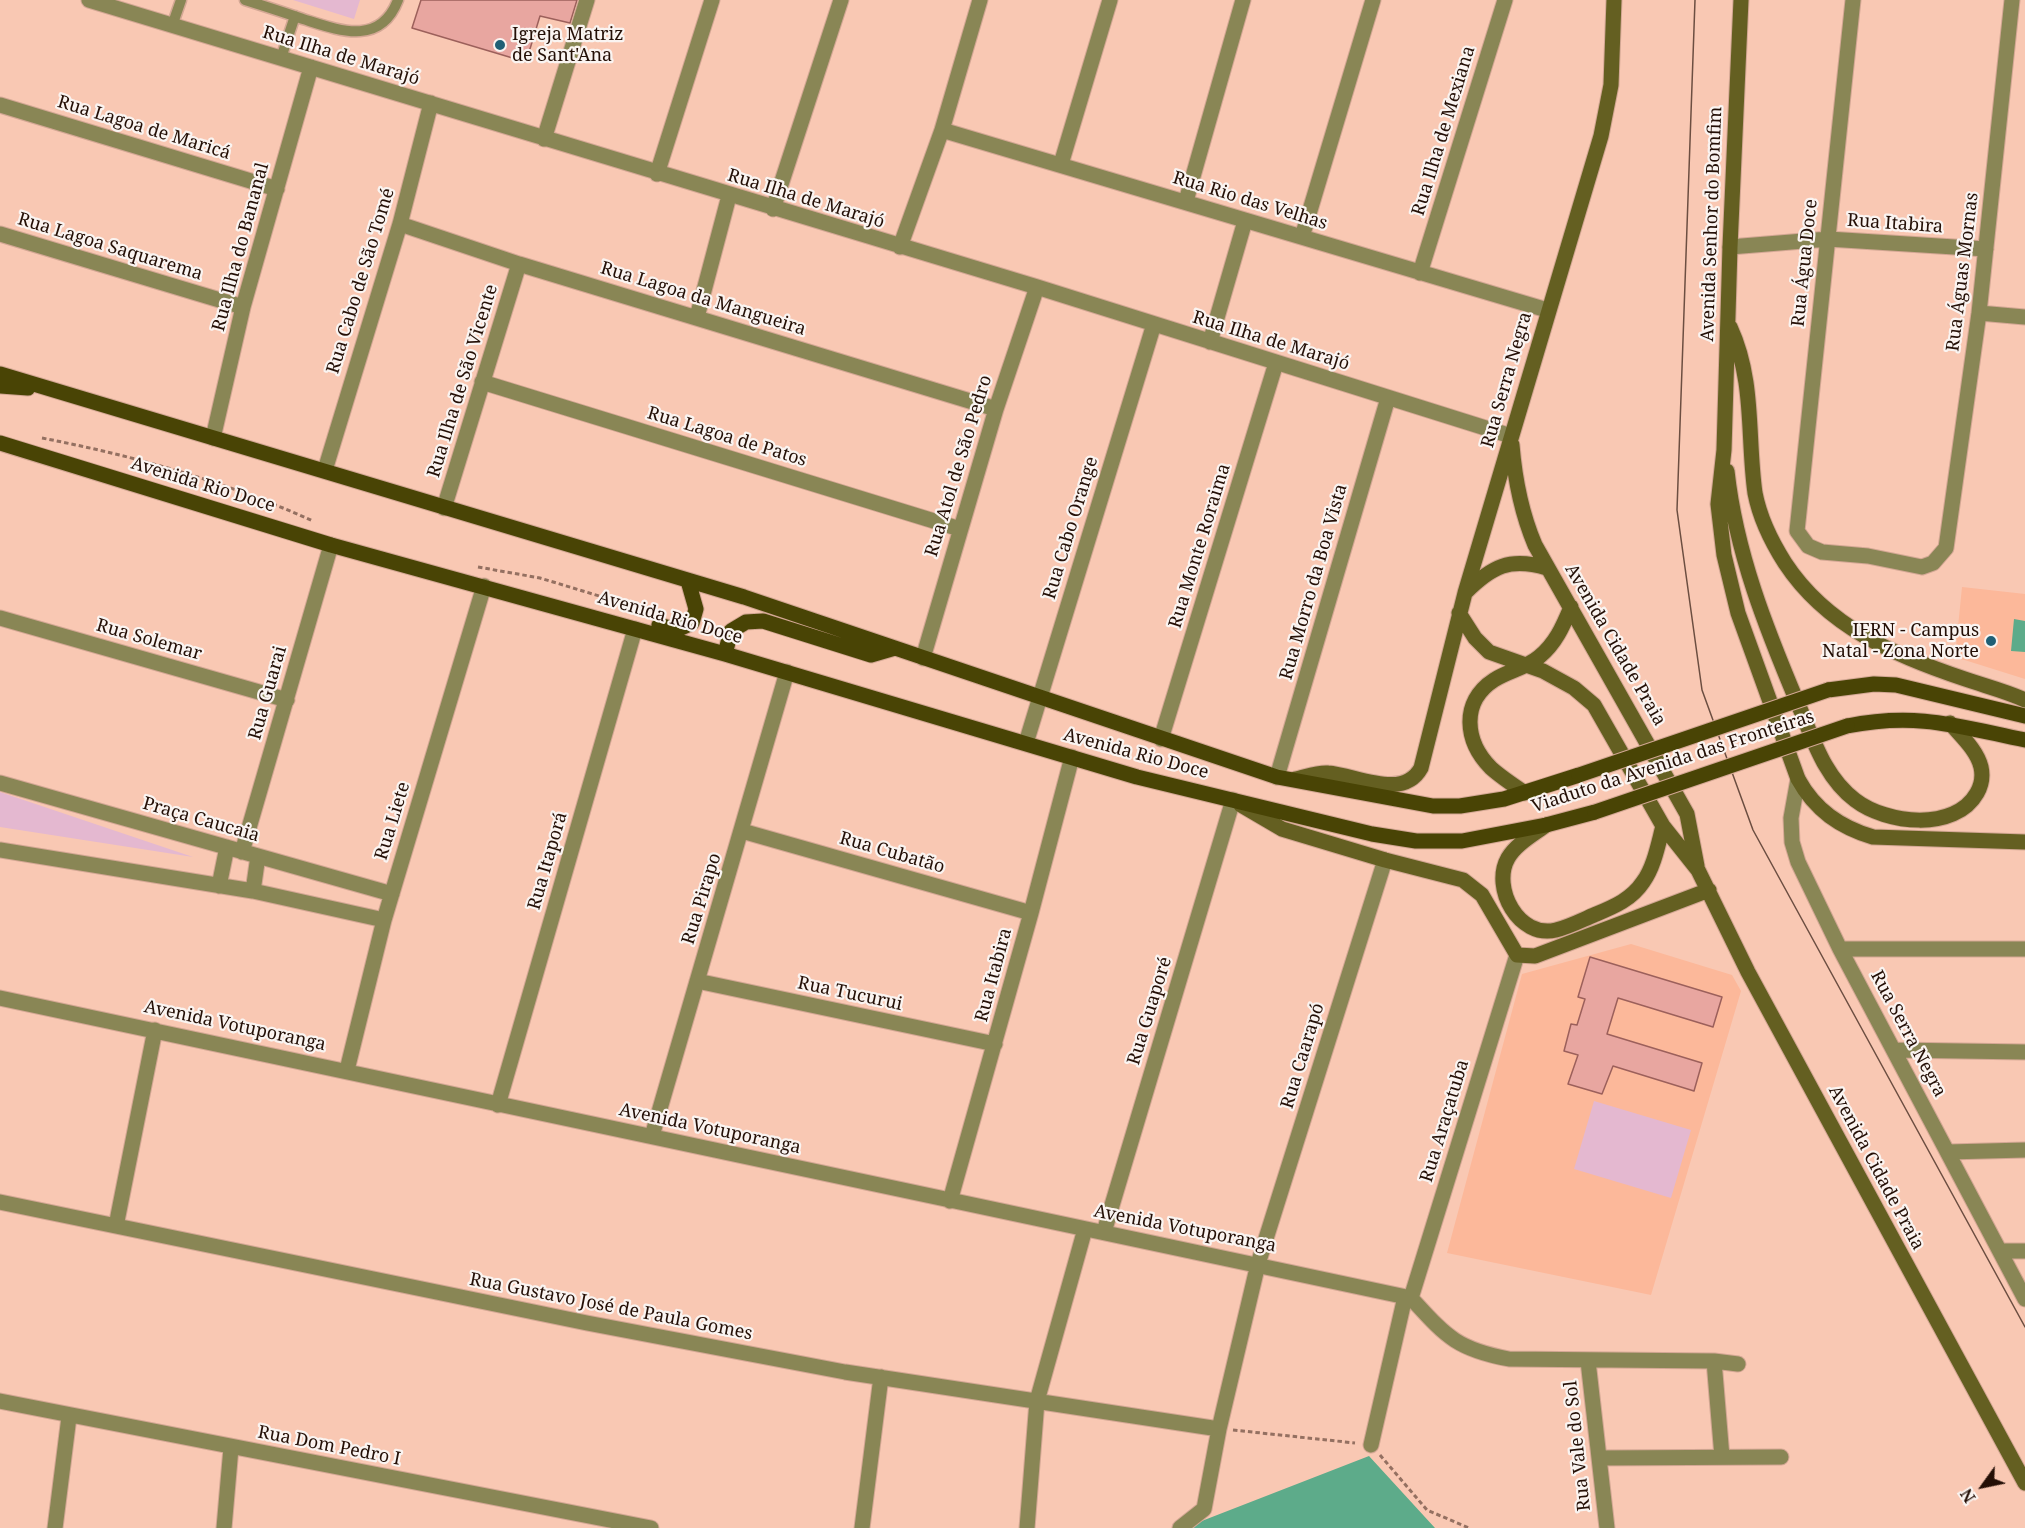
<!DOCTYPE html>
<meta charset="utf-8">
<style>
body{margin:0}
#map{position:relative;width:2025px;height:1528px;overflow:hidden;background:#f9c8b3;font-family:"Noto Serif",serif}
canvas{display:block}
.north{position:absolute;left:1953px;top:1456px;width:60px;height:60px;-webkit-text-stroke:4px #faf4f1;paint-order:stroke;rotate:237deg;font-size:16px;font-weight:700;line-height:24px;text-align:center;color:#240f06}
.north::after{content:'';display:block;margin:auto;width:21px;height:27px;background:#240f06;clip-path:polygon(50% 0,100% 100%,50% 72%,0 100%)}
</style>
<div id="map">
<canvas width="2025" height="1528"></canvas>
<div class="north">N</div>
</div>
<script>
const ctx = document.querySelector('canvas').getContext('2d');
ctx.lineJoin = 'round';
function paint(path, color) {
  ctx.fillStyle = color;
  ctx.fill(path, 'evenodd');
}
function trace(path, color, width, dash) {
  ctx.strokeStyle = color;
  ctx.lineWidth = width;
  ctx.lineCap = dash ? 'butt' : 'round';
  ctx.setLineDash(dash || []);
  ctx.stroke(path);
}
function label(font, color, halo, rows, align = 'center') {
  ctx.font = font + ' "Noto Serif",serif';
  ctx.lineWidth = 4.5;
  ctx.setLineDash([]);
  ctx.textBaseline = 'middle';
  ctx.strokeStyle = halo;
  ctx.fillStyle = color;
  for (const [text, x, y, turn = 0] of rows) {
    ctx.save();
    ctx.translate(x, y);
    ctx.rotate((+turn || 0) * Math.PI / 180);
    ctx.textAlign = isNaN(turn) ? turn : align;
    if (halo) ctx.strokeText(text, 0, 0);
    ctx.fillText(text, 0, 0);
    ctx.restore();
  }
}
const built = new Path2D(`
 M1962 587 2025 594V679L1955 657Z
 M1631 944 1732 975 1741 991 1651 1295 1447 1253 1522 974Z`);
const green = new Path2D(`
 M293 0H360L354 19Z
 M0 792 193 857 0 827Z
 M1594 1101 1691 1130 1671 1198 1574 1169Z`);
const water = new Path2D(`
 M2014 619 2025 621V652L2011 651Z
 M1369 1456 1435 1528H1189L1194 1524Z`);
const building = new Path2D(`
 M421 0H577L570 23 540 16 526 62 412 28Z
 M1590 957 1722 997 1713 1027 1618 998 1607 1034 1702 1063 1694 1091 1613 1066 1602 1094 1568 1084 1578 1055 1564 1051 1571 1024 1577 1025 1585 999 1578 997Z`);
const path = new Path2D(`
 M42 438C135 456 227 482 313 521
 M478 567 540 578 652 612
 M1233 1430 1355 1443
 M1380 1455 1427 1510 1469 1528`);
const lane = new Path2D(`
 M245 0C264 6 283 12 303 19 338 30 380 47 398 0
 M172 26 181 0
 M281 58 295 16`);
const street = new Path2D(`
 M89 0 1037 287 1511 436
 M1853 0 1797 531 1808 546 1822 552 1868 556 1922 567 1933 563 1946 548 1979 313 2012 0
 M0 105 277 189
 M942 130 1547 310
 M544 139 587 0
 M1061 164 1110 0
 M657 174 712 0
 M1186 201 1243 0
 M773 209 841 0
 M400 224 519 264 996 409
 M0 234 243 307
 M1302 237 1373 0
 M900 247 942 130 980 0
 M1730 247 1828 239 1986 249
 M1420 273 1505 0
 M1979 313 2025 317
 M697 317 729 196
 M1210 342 1245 221
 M482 382 960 529
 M213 438 243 307 311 67
 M325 470 400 224 431 103
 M444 508 519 264
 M0 618 287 700
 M923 658 996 409 1037 287
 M1161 739 1276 363
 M1026 743 1154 324
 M1277 777 1388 398
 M1798 779 1791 818 1792 842 1798 862 1840 949 2025 1299
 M0 783 392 894
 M742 831 1031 913
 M0 850 253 891 384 920
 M242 852 331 545
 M219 886 227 847
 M253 891 258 856
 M1840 949H2025
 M697 981 995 1044
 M0 998 1411 1298
 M1895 1050 2025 1052
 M347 1070 384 920 484 586
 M498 1105 635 629
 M652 1136 787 672
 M1948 1152 2025 1150
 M950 1201 1031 913 1072 757
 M0 1202 587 1323 845 1372 1219 1429
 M116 1226 155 1030
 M1104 1232 1233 800
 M2000 1251H2025
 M1411 1298 1517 955
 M1411 1298C1446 1336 1456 1349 1509 1359L1714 1361 1738 1364
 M1588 1361 1607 1528
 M1714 1361 1722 1457
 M0 1401 651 1528
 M1371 1445 1405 1297
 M1599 1458 1781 1457
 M55 1528 69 1417
 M224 1528 231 1448
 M862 1528 881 1377
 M1027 1528 1037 1401 1085 1229
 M1180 1528 1204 1509 1219 1429 1258 1264 1385 860`);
const secondary = new Path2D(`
 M1741 0 1730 247 1724 450 1718 504 1724 555 1738 613 1798 779C1815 810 1840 827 1873 837L2025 842
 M1730 327C1755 381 1747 436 1755 493 1760 519 1771 541 1785 563 1827 627 1896 656 1965 679 1985 686 2006 691 2025 700
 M1512 445C1515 481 1521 512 1535 545L1687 814 1697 866
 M1727 471C1736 553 1766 628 1798 704 1813 738 1824 777 1855 800 1886 824 1955 832 1977 793 1981 786 1983 776 1981 767 1977 750 1961 736 1950 723
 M1465 593C1492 566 1510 557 1547 568
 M1459 613 1475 638 1489 652 1543 671 1574 688 1594 705 1663 826 1698 870 1748 972 2025 1483
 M1295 779C1305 777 1318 772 1328 773 1356 775 1403 801 1421 768L1465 593 1601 136 1611 85 1614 0
 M1525 793C1513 785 1501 777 1491 768 1465 742 1460 702 1494 680 1508 671 1526 668 1539 657 1556 643 1563 626 1571 607
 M1241 805 1282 829 1385 860 1463 880 1482 895 1517 955 1535 956 1709 890
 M1546 825C1533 835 1516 844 1508 858 1491 888 1519 939 1556 930 1569 927 1582 920 1594 915 1613 907 1631 900 1643 882 1654 867 1658 845 1663 826`);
const primary = new Path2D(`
 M0 374 744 597 1277 777 1433 806H1460L1504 799 1579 775
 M0 386 28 388
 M0 443 331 545 725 654 1137 777 1372 834 1416 841H1462L1546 825 1595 812
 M659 625 677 630 692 623 696 609 688 581
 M725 654 731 631 746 622 763 621 871 655 895 648
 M1828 690 1874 684 1896 685 2025 716
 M1847 726C1917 712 1957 726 2025 740`);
const tram = new Path2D(`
 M1695 0 1677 510 1702 690 1753 830 2025 1327`);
const primaryBridge = new Path2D(`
 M1579 775 1828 690
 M1595 812 1847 726`);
const markers = [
 [500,45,6,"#205f75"],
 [1991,641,6,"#205f75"]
];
const poiNames = [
 ["Igreja Matriz",512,35],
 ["de Sant'Ana",512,56],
 ["IFRN - Campus",1979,631,"right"],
 ["Natal - Zona Norte",1979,652,"right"]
];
const streetNames = [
 ["Rua Ilha de Marajó",341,56,17],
 ["Rua Lagoa de Maricá",144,128,17],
 ["Rua Ilha de Mexiana",1444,131,-73],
 ["Rua Ilha de Marajó",806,199,17],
 ["Rua Rio das Velhas",1250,201,17],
 ["Avenida Senhor do Bomfim",1712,224,-88],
 ["Rua Itabira",1895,224,4],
 ["Rua Lagoa Saquarema",110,247,17],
 ["Rua Ilha do Bananal",241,247,-75],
 ["Rua Água Doce",1805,263,-84],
 ["Rua Águas Mornas",1963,272,-83],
 ["Rua Cabo de São Tomé",361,281,-73],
 ["Rua Lagoa da Mangueira",703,299,17],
 ["Rua Ilha de Marajó",1271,341,17],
 ["Rua Serra Negra",1507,380,-74],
 ["Rua Ilha de São Vicente",463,381,-73],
 ["Rua Lagoa de Patos",727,437,17],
 ["Rua Atol de São Pedro",959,466,-73],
 ["Avenida Rio Doce",203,485,17],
 ["Rua Cabo Orange",1071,528,-73],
 ["Rua Monte Roraima",1200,546,-73],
 ["Rua Morro da Boa Vista",1314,582,-74],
 ["Avenida Rio Doce",670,618,16],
 ["Rua Solemar",149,640,16],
 ["Avenida Cidade Praia",1615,645,60],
 ["Rua Guarai",268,693,-74],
 ["Avenida Rio Doce",1136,754,15],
 ["Viaduto da Avenida das Fronteiras",1673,762,-18],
 ["Praça Caucaia",201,820,16],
 ["Rua Liete",393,821,-73],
 ["Rua Cubatão",892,853,16],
 ["Rua Itaporá",548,861,-74],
 ["Rua Pirapo",702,899,-73],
 ["Rua Itabira",994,975,-75],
 ["Rua Tucurui",850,994,12],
 ["Rua Guaporé",1150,1011,-73],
 ["Avenida Votuporanga",235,1026,12],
 ["Rua Serra Negra",1908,1034,62],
 ["Rua Caarapó",1303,1056,-73],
 ["Rua Araçatuba",1445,1121,-73],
 ["Avenida Votuporanga",710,1129,12],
 ["Avenida Cidade Praia",1876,1168,62],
 ["Avenida Votuporanga",1185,1229,11],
 ["Rua Gustavo José de Paula Gomes",611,1307,11],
 ["Rua Dom Pedro I",329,1446,11],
 ["Rua Vale do Sol",1578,1446,-96]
];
paint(built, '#fcb89a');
paint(green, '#e4b8d0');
paint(water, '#5dab8a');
paint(building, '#e8a6a0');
trace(building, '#9c605b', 1.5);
trace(lane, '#d3a794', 13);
trace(street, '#d3a794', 17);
trace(secondary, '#d3a794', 17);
trace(primary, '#d3a794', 17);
trace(path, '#947061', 3, [4.5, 3]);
trace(lane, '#898655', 10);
trace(street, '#898655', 15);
trace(secondary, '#645f21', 15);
trace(primary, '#494405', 15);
trace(tram, '#6c4e41', 1.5);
trace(primaryBridge, '#d3a794', 17, []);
trace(primaryBridge, '#494405', 15);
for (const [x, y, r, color] of markers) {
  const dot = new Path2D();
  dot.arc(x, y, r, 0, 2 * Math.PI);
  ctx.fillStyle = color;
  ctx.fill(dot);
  trace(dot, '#faf4f1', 2);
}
label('18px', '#240f06', '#faf4f1', poiNames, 'left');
label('18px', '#240f06', '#faf4f1', streetNames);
</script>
